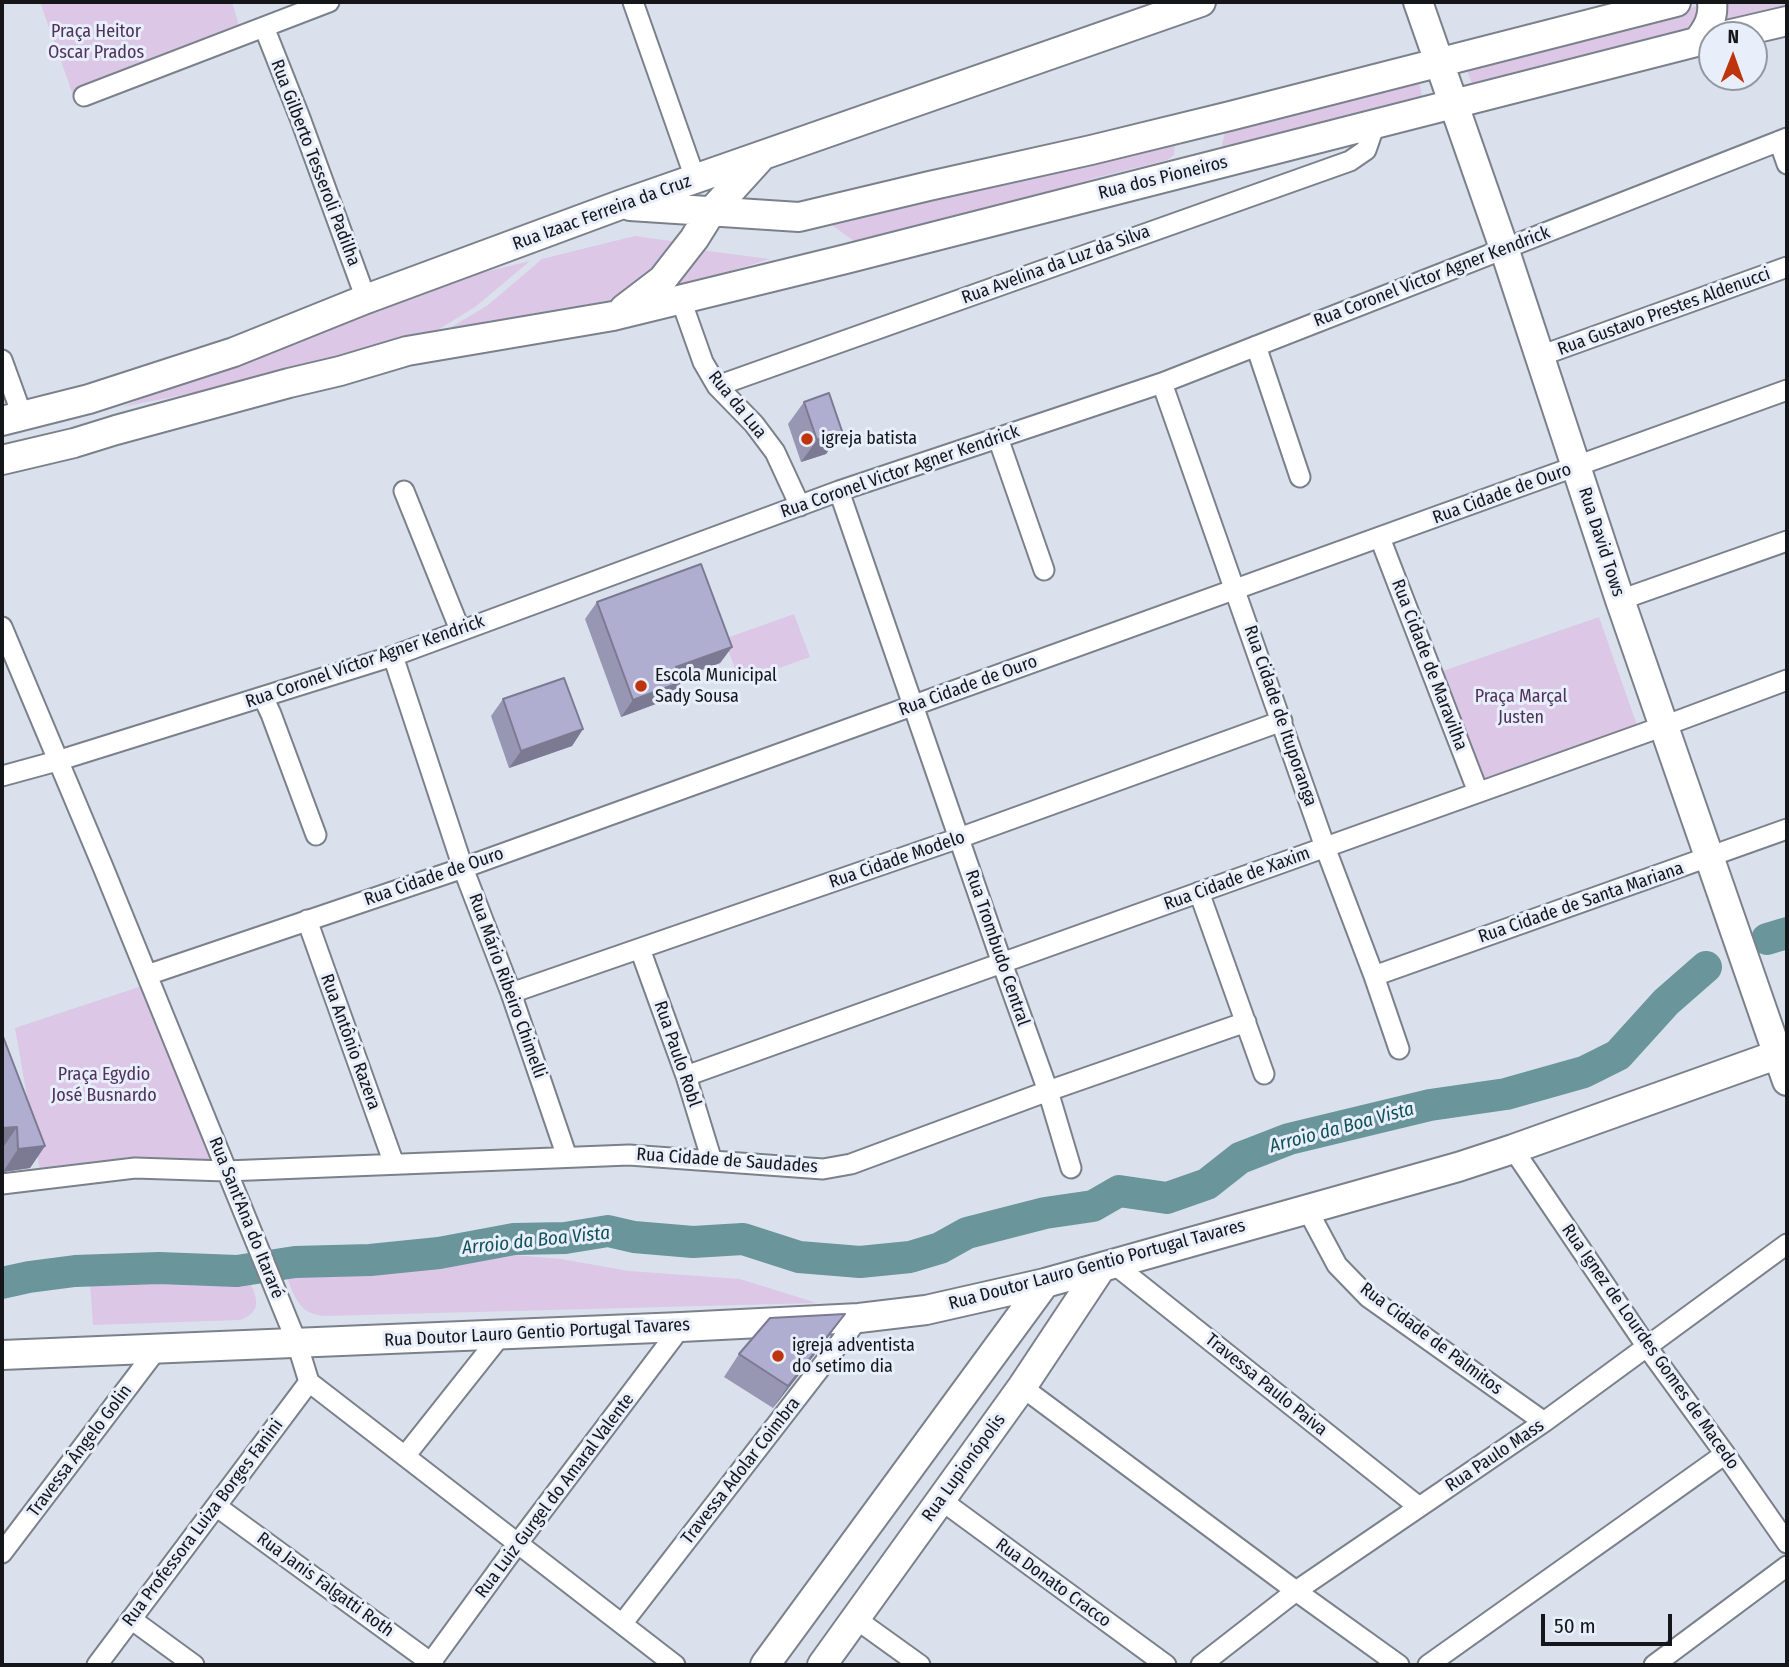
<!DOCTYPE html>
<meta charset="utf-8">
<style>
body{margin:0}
#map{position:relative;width:1789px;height:1667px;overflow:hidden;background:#dae1ec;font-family:"Fira Sans Condensed",sans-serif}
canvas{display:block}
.frame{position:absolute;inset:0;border:4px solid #14161a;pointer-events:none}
.north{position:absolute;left:1698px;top:21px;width:70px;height:70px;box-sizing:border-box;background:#e8eefa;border:2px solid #9398a0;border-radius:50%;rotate:1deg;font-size:19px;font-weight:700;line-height:28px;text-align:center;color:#14161a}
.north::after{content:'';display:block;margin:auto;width:24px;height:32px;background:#be340c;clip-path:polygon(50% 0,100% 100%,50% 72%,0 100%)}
.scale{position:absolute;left:1541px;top:1614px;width:131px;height:32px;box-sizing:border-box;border:4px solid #14161a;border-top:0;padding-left:9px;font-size:21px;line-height:24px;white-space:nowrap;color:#14161a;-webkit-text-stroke:5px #e8eefa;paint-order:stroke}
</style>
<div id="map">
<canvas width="1789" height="1667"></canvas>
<div class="frame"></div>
<div class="north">N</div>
<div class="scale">50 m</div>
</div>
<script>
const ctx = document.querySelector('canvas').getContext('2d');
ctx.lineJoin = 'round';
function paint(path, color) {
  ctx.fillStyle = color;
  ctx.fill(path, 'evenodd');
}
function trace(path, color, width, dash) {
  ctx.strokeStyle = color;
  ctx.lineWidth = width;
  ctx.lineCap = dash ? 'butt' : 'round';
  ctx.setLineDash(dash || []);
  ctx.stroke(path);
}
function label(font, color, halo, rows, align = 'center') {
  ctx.font = font + ' "Fira Sans Condensed",sans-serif';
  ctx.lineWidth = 6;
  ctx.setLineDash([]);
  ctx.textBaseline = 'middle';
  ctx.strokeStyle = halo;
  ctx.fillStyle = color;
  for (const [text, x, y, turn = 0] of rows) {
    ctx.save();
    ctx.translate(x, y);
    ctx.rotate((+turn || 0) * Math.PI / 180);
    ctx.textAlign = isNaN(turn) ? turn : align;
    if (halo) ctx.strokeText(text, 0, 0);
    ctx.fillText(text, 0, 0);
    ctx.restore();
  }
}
const green = new Path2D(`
 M40 2H232L239 26 73 95Z
 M1721 2H1787V13L1718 29Z
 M1706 4 1698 29 1474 89 1464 63Z
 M1417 72 1424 106 1224 153 1222 145 1226 128Z
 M1173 132 1175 144 1174 155 1167 160 1095 178 995 209 854 241 822 218Z
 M635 236 685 243 611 314 420 346 488 305 542 259Z
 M700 250 770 259 665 291Z
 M530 261 475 307 407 349 123 407 245 349 369 300Z
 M794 614 810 657 740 682 724 639Z
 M1599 617 1638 728 1480 787 1440 672Z
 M148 984 223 1169 41 1176 15 1028Z
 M514 1255 561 1259 629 1271 740 1279 817 1303 323 1316C318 1315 312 1314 307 1311 296 1304 288 1283 286 1271L306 1275 361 1274Z
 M246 1273C254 1293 267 1310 240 1320L93 1325 90 1284 112 1278 135 1276 180 1278H215Z`);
const river = new Path2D(`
 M1767 939 1787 933
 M2 1283 29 1277 75 1271 159 1268 237 1271 295 1262 370 1260 439 1253 514 1239 565 1238 608 1231 634 1237 693 1242 743 1239 799 1257 860 1262 910 1257 940 1248 967 1233 1045 1213 1093 1206 1119 1191 1167 1198 1207 1184 1240 1158 1289 1139 1430 1105 1506 1094 1584 1072 1618 1055 1666 1002 1706 967`);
const street = new Path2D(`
 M633 2 695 178
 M264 27 300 118 366 299
 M84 96 329 2
 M1779 141 1787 164
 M681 300 703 362 717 386 754 424 775 452 800 506
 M1256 346 1300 477
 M1540 356 1787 267
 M2 360 22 415
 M1162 383 1325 847 1374 976 1399 1049
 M717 386 1350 161 1366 150 1375 124
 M998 438 1044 570
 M404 491 460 630
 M839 491 1002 963 1048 1091 1071 1168
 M1380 538 1478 792
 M1620 600 1787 541
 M2 627 103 867 297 1343 309 1382 675 1665
 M393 656 463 868 511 993 567 1157
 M263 697 271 714 316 835
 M2 776 57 761 393 656 839 491 1162 383 1787 138
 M1199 892 1264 1074
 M307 920 394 1164
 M640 949 686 1076 712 1161
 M147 975 463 868 1787 390
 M1374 976 1787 829
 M511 993 959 838 1282 721
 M686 1076 1664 726 1787 680
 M1513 1149 1647 1347 1725 1454 1787 1543
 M2 1184 135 1168 226 1171 629 1155 823 1169 851 1164 1048 1091 1246 1022
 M1307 1209 1337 1265 1368 1297 1544 1422
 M1114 1264 1419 1507
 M1022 1387 1296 1591 1399 1665
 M405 1456 501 1335
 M941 1500 1166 1665
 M216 1506 434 1665
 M2 1553 157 1349
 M131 1619 194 1665
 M856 1619 920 1665
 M622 1624 859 1318
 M97 1665 309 1382
 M429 1665 518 1543 681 1327
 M1201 1665 1296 1591 1544 1422 1787 1244
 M1428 1665 1725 1454
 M1654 1665 1787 1566`);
const secondary = new Path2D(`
 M1418 2 1504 248 1620 600 1787 1081
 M1727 35 1787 21
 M1697 42C1707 30 1714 18 1712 2
 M630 206 799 217 929 186 1091 150 1230 116 1676 2
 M624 309 662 280 694 239 711 212 760 158
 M2 421 89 399 234 352 366 299 620 205 1201 2
 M2 460 74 443 116 430 289 383 340 371 407 351 613 316 846 259 1712 38
 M2 1355 681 1327 859 1318 926 1310 1045 1283 1458 1167 1513 1149 1779 1054 1787 1048
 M765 1665 1045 1283
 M822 1665 1022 1387 1101 1268`);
const wall = new Path2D(`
 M804 402 842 431 826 454 801 462 788 424Z
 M597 602 732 647 720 663 680 678 681 682 669 699 621 717 585 619Z
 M503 699 583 729 572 746 509 768 491 716Z
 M2 1034 45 1146 30 1168 3 1172Z
 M845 1314 829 1336 773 1408 724 1377 739 1354Z`);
const shadedWall = new Path2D(`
 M842 431 826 454 801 462 817 440Z
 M732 647 720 663 664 684 676 667Z
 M681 682 669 699 621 717 633 700Z
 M583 729 572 746 509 768 521 751Z
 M17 1127 2 1149V1128Z
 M45 1146 30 1168 3 1172 18 1149Z
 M845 1314 829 1336 773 1408 788 1386Z`);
const building = new Path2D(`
 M829 393 842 431 817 440 804 402Z
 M701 564 732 647 676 667 681 682 633 700 597 602Z
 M564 678 583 729 521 751 503 699Z
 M2 1034 45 1146 18 1149 17 1127 2 1128Z
 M845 1314 788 1386 739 1354 770 1318Z`);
const markers = [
 [807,439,7,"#be340c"],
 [641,686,7,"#be340c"],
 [778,1356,7,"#be340c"]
];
const parkNames = [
 ["Praça Heitor",96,32],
 ["Oscar Prados",96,53],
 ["Praça Marçal",1521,697],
 ["Justen",1521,718],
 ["Praça Egydio",104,1075],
 ["José Busnardo",104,1096]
];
const streetNames = [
 ["Rua Gilberto Tesseroli Padilha",315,163,69],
 ["Rua dos Pioneiros",1163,178,-14],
 ["Rua Izaac Ferreira da Cruz",602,213,-20],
 ["Rua Avelina da Luz da Silva",1056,265,-20],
 ["Rua Coronel Victor Agner Kendrick",1432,277,-21],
 ["Rua Gustavo Prestes Aldenucci",1664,312,-20],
 ["Rua da Lua",737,405,51],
 ["Rua Coronel Victor Agner Kendrick",900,472,-19],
 ["Rua Cidade de Ouro",1502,494,-20],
 ["Rua David Tows",1601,542,72],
 ["Rua Coronel Victor Agner Kendrick",365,662,-19],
 ["Rua Cidade de Maravilha",1429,665,69],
 ["Rua Cidade de Ouro",968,686,-20],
 ["Rua Cidade de Ituporanga",1280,716,71],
 ["Rua Cidade Modelo",897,860,-19],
 ["Rua Cidade de Ouro",434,877,-19],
 ["Rua Cidade de Xaxim",1237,879,-20],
 ["Rua Cidade de Santa Mariana",1581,903,-19],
 ["Rua Trombudo Central",997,948,71],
 ["Rua Mário Ribeiro Chimelli",507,986,70],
 ["Rua Antônio Razera",350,1042,70],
 ["Rua Paulo Robl",677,1054,71],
 ["Rua Cidade de Saudades",727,1161,4],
 ["Rua Sant'Ana do Itararé",246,1218,68],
 ["Rua Doutor Lauro Gentio Portugal Tavares",1097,1265,-15],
 ["Rua Doutor Lauro Gentio Portugal Tavares",537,1333,-3],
 ["Rua Cidade de Palmitos",1431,1339,37],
 ["Rua Ignez de Lourdes Gomes de Macedo",1650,1347,55],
 ["Travessa Paulo Paiva",1266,1385,39],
 ["Travessa Ângelo Golin",80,1451,-53],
 ["Rua Paulo Mass",1495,1456,-34],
 ["Rua Lupionópolis",964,1468,-54],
 ["Travessa Adolar Coimbra",741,1471,-52],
 ["Rua Luiz Gurgel do Amaral Valente",555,1496,-53],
 ["Rua Professora Luiza Borges Fanini",203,1523,-53],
 ["Rua Donato Cracco",1053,1583,36],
 ["Rua Janis Falgatti Roth",325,1585,36]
];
const poiNames = [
 ["igreja batista",821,439],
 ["Escola Municipal",655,676],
 ["Sady Sousa",655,697],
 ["igreja adventista",792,1346],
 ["do setimo dia",792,1367]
];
const waterNames = [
 ["Arroio da Boa Vista",1342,1128,-15],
 ["Arroio da Boa Vista",536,1241,-6]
];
paint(green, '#dcc7e7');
trace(river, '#69959b', 32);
trace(street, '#7b818b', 23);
trace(secondary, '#7b818b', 32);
trace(street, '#fff', 19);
trace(secondary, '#fff', 28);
paint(wall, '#9796b3');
paint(shadedWall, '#7b7a92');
paint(building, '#b0aed0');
trace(building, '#7b7a92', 2);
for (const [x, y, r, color] of markers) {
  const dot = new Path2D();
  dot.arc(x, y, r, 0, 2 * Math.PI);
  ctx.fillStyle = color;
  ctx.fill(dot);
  trace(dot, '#e8eefa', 2.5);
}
label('18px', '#4f325c', '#e8eefa', parkNames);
label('18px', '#14161a', '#e8eefa', streetNames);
label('18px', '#14161a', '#e8eefa', poiNames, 'left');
label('italic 19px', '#105159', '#e8eefa', waterNames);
</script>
